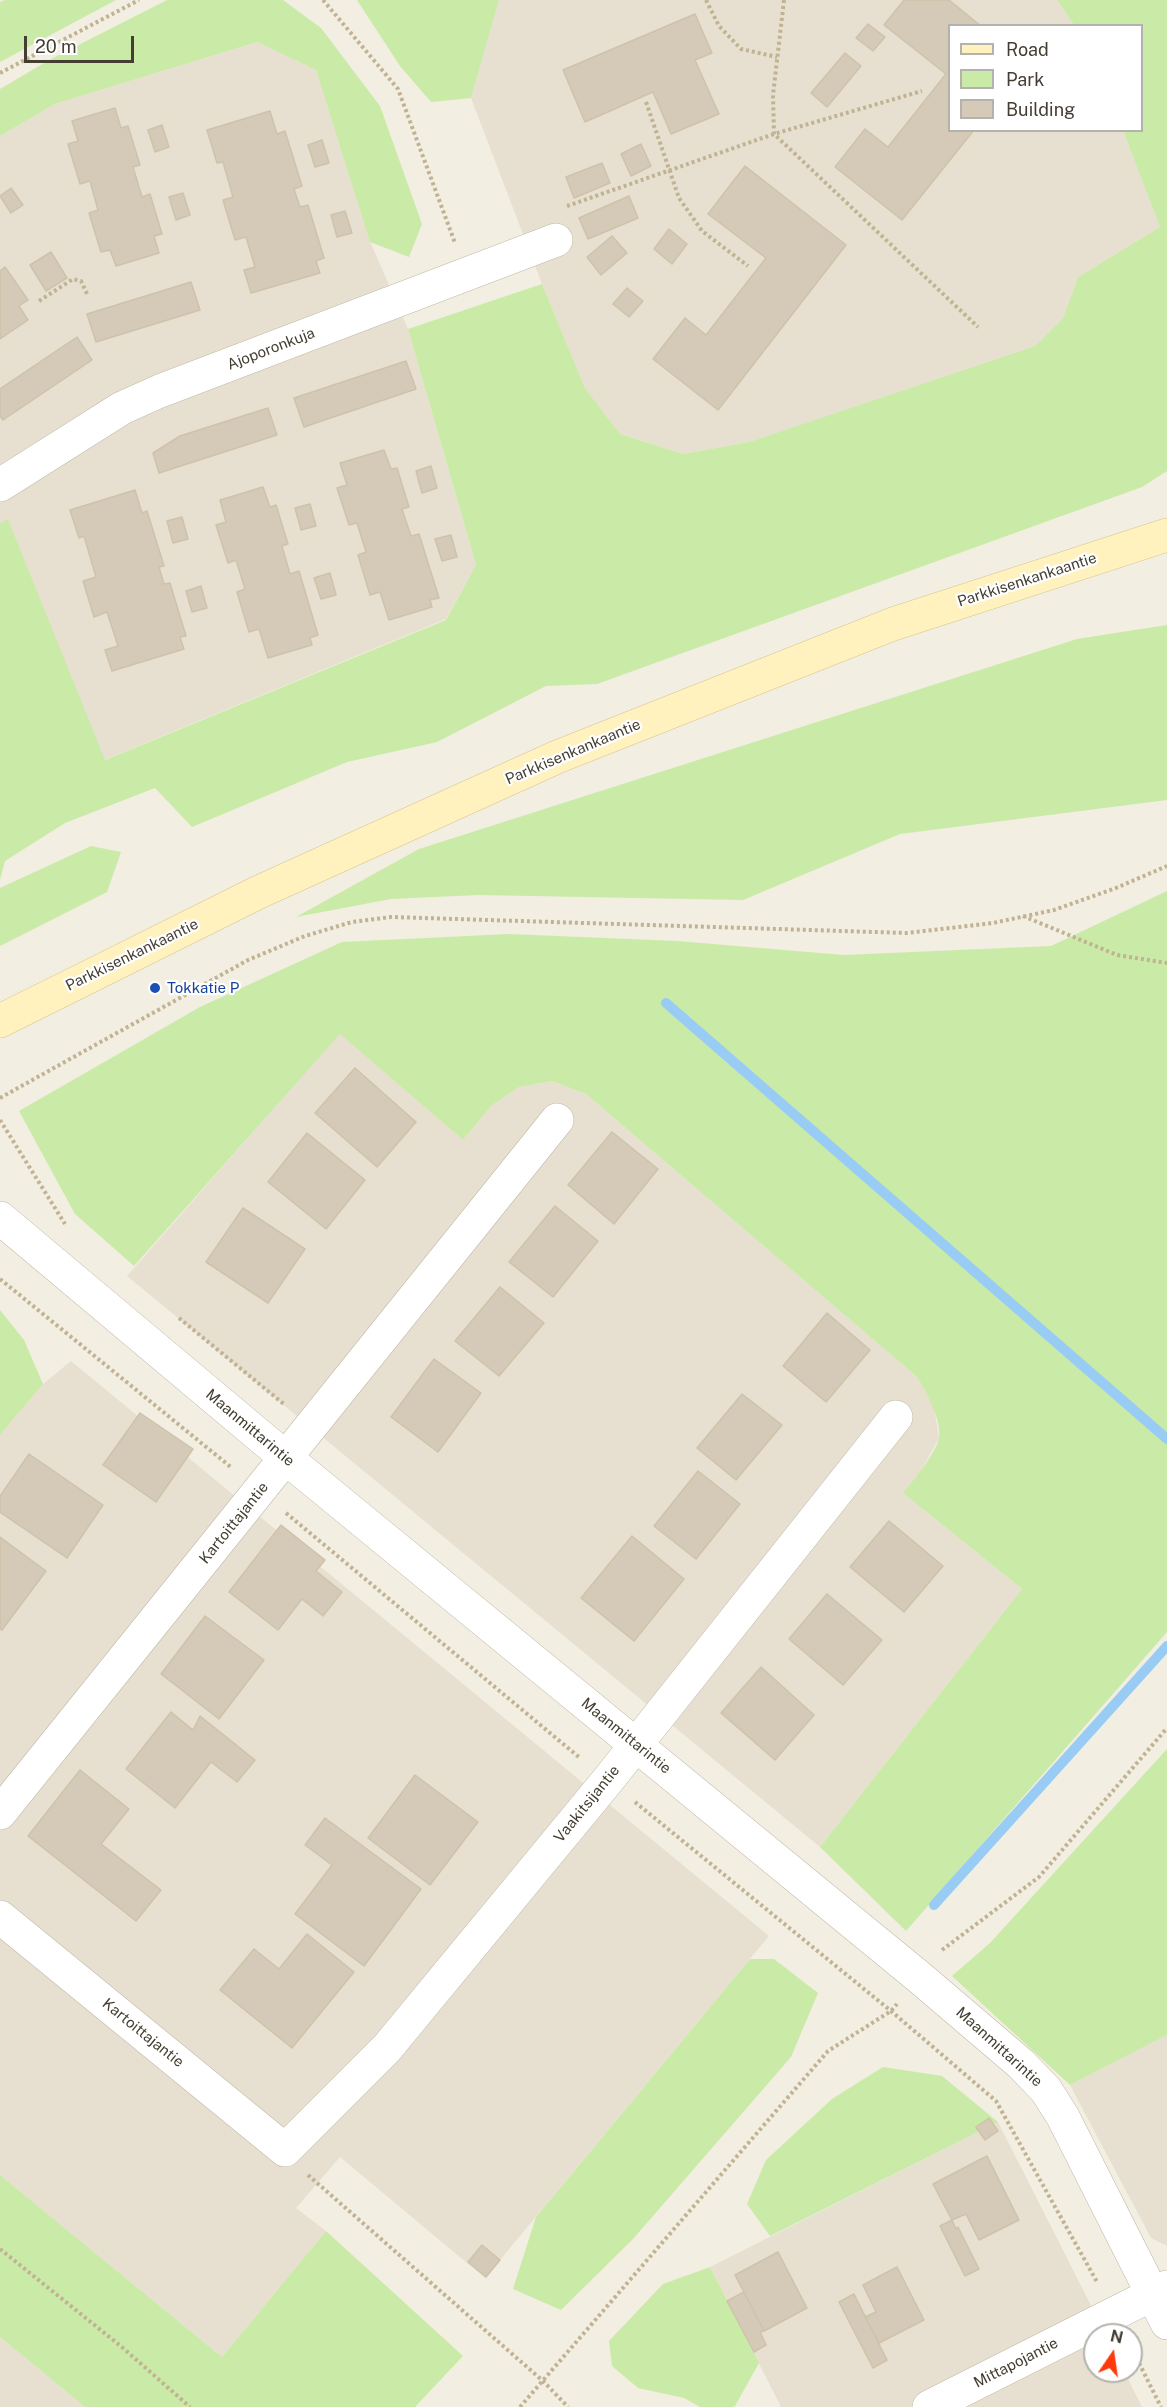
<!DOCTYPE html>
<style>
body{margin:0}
#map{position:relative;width:1167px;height:2407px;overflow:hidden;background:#f2eee2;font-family:"Public Sans",sans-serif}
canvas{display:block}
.legend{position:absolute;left:948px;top:24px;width:195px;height:108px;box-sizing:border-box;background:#fff;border:2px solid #b4b2ad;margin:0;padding:8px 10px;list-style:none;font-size:18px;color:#443e32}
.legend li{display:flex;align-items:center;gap:12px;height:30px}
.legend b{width:30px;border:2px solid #b4b2ad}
.north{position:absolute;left:1083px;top:2323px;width:60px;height:60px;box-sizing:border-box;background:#fff;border:2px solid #b4b2ad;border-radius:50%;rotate:13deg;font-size:16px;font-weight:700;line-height:24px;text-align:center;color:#443e32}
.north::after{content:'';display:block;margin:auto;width:21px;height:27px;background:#ff390c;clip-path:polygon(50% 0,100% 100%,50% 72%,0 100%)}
.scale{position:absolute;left:24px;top:36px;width:110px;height:27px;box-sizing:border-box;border:3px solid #443e32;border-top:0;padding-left:8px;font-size:18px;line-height:21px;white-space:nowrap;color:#443e32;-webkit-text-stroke:4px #fff;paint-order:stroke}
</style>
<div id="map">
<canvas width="1167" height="2407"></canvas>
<ul class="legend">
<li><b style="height:8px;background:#fff2bf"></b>Road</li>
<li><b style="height:16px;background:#caeaa7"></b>Park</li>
<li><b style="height:16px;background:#d4cab7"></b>Building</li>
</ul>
<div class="north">N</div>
<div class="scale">20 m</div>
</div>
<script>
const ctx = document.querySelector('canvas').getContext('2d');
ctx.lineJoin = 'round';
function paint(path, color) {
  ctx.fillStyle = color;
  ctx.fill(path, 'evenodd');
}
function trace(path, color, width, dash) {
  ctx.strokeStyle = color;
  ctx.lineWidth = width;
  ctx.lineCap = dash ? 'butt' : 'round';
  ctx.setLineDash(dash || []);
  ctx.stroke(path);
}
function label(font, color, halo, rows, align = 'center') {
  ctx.font = font + ' "Public Sans",sans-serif';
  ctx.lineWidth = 4.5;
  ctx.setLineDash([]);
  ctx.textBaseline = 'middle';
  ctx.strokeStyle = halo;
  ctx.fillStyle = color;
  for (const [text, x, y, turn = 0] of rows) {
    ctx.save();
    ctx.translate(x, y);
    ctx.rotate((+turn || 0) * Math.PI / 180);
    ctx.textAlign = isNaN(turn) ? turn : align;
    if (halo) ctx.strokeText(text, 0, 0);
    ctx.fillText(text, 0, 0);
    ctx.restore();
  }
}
const residential = new Path2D(`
 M499 0H1057L1074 25 950 26V130L1123 131 1160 227 1078 277 1063 318 1035 346 749 442 683 454 620 434 585 388 542 284 471 98Z
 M257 42 316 70 370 241 408 329 476 565 446 619 104 760 8 519 0 523V136L55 104Z
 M340 1033 463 1140 491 1106 519 1087 552 1081 586 1094 917 1377 934 1407 939 1438 921 1471 903 1493 1022 1589 820 1847 127 1276Z
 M71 1361 769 1936 485 2278 340 2157 296 2208 326 2231 222 2357 0 2175V1435L43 1384Z
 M1167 2035V2246L1151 2238 1070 2085Z
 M998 2122 1106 2335H1095V2371H1124L1142 2407H781L710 2267Z
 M0 2337 85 2407H0Z`);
const green = new Path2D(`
 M5 0H116L0 62V2Z
 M167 0H283L321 28 380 106 422 224 409 257 370 242 316 70 257 42 55 104 0 136V89L51 59Z
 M357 0H499L471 98 431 102 400 66Z
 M1057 0H1167V471L1142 487 597 684 546 686 437 742 347 762 192 827 155 788 65 823 5 861 0 880V523L8 519 105 760 446 620 476 565 408 329 542 284 585 388 620 434 683 454 749 442 1035 346 1063 318 1078 277 1160 227 1123 131 1142 130V26L1074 25Z
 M1167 625V800L900 834 743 900 478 895 391 899 296 917 419 849 1077 639Z
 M91 846 121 852 107 892 0 946V888Z
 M1167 891V1632L906 1931 820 1847 1022 1589 903 1493C913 1481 936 1453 939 1438 942 1420 926 1392 917 1377L586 1094 552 1081 519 1087 491 1106 463 1140 340 1034 134 1266 75 1214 19 1111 200 1007 342 942 509 934 677 941 844 955 1051 946Z
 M0 1310 24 1340 43 1384 0 1435Z
 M1167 1749V2035L1070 2085 952 1976 990 1943Z
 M750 1959H774L818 1993 791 2057 633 2239 561 2310 513 2289 536 2217Z
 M883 2067 942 2076 998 2122 770 2236 747 2204 766 2160 832 2099Z
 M0 2175 222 2357 326 2231 463 2356 415 2407H85L0 2337Z
 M710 2267 759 2363 735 2406 732 2407H700L684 2398 638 2388 612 2366 609 2341 663 2284Z`);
const stream = new Path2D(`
 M666 1003 1167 1439
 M934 1905 1167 1646`);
const building = new Path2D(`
 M904 0H949L981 26H950V130H974L902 220 835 167 865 129 888 147 946 74 884 25Z
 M695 14 712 53 695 60 719 114 671 134 653 92 585 122 563 70Z
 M868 24 885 37 873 51 856 38Z
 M845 53 861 66 827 107 811 93Z
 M115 108 121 128 128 126 140 165 133 167 142 197 150 194 162 234 154 236 159 253 116 266 110 250 101 252 89 213 98 210 90 181 80 184 68 144 78 141 72 121Z
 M270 111 277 134 285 131 302 186 294 189 300 207 308 205 324 258 316 261 320 273 251 293 244 270 255 267 246 237 235 240 223 200 233 197 223 162 217 163 207 130Z
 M162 125 169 147 155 152 148 130Z
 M322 140 329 163 315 167 308 145Z
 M641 144 651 166 631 176 621 154Z
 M602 163 610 183 574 198 566 177Z
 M745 166 846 245 718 410 653 359 685 318 706 335 766 258 708 214Z
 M11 188 23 205 11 213 0 196Z
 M183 193 190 215 176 220 169 197Z
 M629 196 638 218 588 239 579 218Z
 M345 211 352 233 337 237 331 215Z
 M669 229 687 244 672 264 654 249Z
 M612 236 627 253 601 275 587 257Z
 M51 252 67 278 46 291 30 265Z
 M5 267 28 300 19 306 28 320 0 339V271Z
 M191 282 200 310 96 342 87 314Z
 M627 288 643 301 629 317 613 304Z
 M77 337 92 360 3 420 0 416V389Z
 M406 361 416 389 304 427 294 398Z
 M268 408 277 435 159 473 153 453 180 436Z
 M384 450 391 469 397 468 409 507 402 509 411 536 419 534 439 598 430 600 432 607 389 620 380 592 370 595 358 555 366 552 357 523 349 525 337 488 347 485 340 463Z
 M431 466 437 488 422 493 416 471Z
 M263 487 270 507 276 505 288 544 282 546 290 574 299 571 318 635 310 638 312 645 268 658 259 629 249 632 237 592 245 589 236 560 228 563 216 525 226 522 220 500Z
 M135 490 142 513 147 511 164 566 159 567 164 584 170 583 186 636 180 637 184 649 112 671 105 650 118 646 107 612 94 617 83 581 96 577 84 536 79 538 70 510Z
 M310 504 316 526 301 530 295 508Z
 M182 517 188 539 173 543 167 521Z
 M451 535 457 557 442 561 435 539Z
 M330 573 336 595 321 599 314 578Z
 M201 586 207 608 192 612 186 591Z
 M355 1068 416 1122 377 1167 315 1113Z
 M612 1132 658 1169 614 1224 568 1185Z
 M307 1133 365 1180 326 1229 268 1182Z
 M555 1206 598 1241 553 1297 509 1262Z
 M243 1208 305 1249 268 1303 206 1262Z
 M500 1287 544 1323 499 1376 455 1341Z
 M827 1313 870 1350 826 1402 783 1366Z
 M434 1359 481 1393 438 1452 391 1417Z
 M742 1394 782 1425 736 1480 697 1448Z
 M140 1413 193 1449 156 1502 103 1465Z
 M29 1454 103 1505 67 1558 0 1512V1496Z
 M698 1471 740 1504 696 1559 654 1526Z
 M889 1521 943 1566 904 1612 850 1567Z
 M281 1525 325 1560 316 1571 342 1592 323 1616 302 1599 278 1630 229 1592Z
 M632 1536 684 1579 634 1641 581 1598Z
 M0 1537 46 1571 2 1630 0 1629Z
 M827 1594 882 1640 843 1685 789 1639Z
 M205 1616 264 1660 219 1719 161 1674Z
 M761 1667 814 1715 775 1760 721 1713Z
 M171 1712 193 1730 200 1716 255 1760 237 1782 211 1762 175 1808 126 1769Z
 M80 1770 129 1809 101 1844 161 1890 136 1921 28 1836Z
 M415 1775 478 1822 430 1885 368 1838Z
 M325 1818 421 1889 364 1966 295 1914 332 1865 305 1845Z
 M307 1934 354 1972 292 2048 220 1990 254 1949 279 1969Z
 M989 2118 998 2131 985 2140 976 2127Z
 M987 2156 1019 2220 979 2240 966 2214 952 2220 933 2184Z
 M952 2220 956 2229 958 2227 979 2269 965 2276 940 2226Z
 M482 2245 500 2260 486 2277 468 2262Z
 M778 2252 807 2308 764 2331 735 2275Z
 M897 2267 924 2320 879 2343 865 2317 876 2312 863 2285Z
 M744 2292 764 2331 760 2332 766 2345 754 2352 727 2301Z
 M854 2294 887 2360 873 2368 839 2302Z`);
const path = new Path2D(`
 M323 0 398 89 455 243
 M706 0 719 26 741 49 777 57
 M784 0 773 95 774 134 978 327
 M0 73 139 0
 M646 102 679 198 702 231 748 266
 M567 206 774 134 922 91
 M39 301 73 279 81 281 88 296
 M1023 916 1117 955 1167 963
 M0 1098 248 960 305 936 352 922 391 917 907 933 993 923 1054 910 1116 888 1167 866
 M0 1120 65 1224
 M0 1279 232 1468
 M179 1318 285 1405
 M286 1513 580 1758
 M635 1802 891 2011 996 2101 1097 2282
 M942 1950 1039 1877 1167 1728
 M308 2175 543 2381 568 2407
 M0 2249 123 2348 190 2407
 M1131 2347 1161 2407
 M520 2407 828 2051 891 2011 897 2004`);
const street = new Path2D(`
 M0 485 122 408 160 391 556 240
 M0 1218 286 1458 919 1977 1021 2064 1046 2090 1063 2117 1167 2323
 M0 1813 557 1120
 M0 1917 285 2150 387 2048 608 1780 896 1417
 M929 2407 1167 2287`);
const secondary = new Path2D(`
 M0 1021 259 892 557 757 893 624 1167 535`);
const markers = [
 [155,988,6,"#1a4fb4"]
];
const streetNames = [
 ["Ajoporonkuja",271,349,-21],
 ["Parkkisenkankaantie",1027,580,-18],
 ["Parkkisenkankaantie",573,752,-23],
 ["Parkkisenkankaantie",132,955,-26],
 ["Maanmittarintie",250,1428,40],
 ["Kartoittajantie",234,1523,-51],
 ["Maanmittarintie",626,1736,39],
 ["Vaakitsijantie",587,1804,-51],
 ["Kartoittajantie",143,2033,39],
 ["Maanmittarintie",999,2047,42],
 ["Mittapojantie",1016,2363,-27]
];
const transitNames = [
 ["Tokkatie P",167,988]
];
paint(residential, '#e7e0d0');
paint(green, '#caeaa7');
trace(stream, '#99ccf4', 10);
paint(building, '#d4cab7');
trace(building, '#cfc2aa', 1.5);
trace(street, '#c1b9a7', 34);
trace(secondary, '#d5c58e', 34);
trace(path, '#c1b294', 4, [3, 3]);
trace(street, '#fff', 33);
trace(secondary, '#fff2bf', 33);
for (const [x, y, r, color] of markers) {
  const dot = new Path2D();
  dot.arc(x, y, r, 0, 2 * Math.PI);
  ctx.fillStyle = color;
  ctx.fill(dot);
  trace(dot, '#fff', 2);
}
label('15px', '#443e32', '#fff', streetNames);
label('15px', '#164399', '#fff', transitNames, 'left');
</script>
